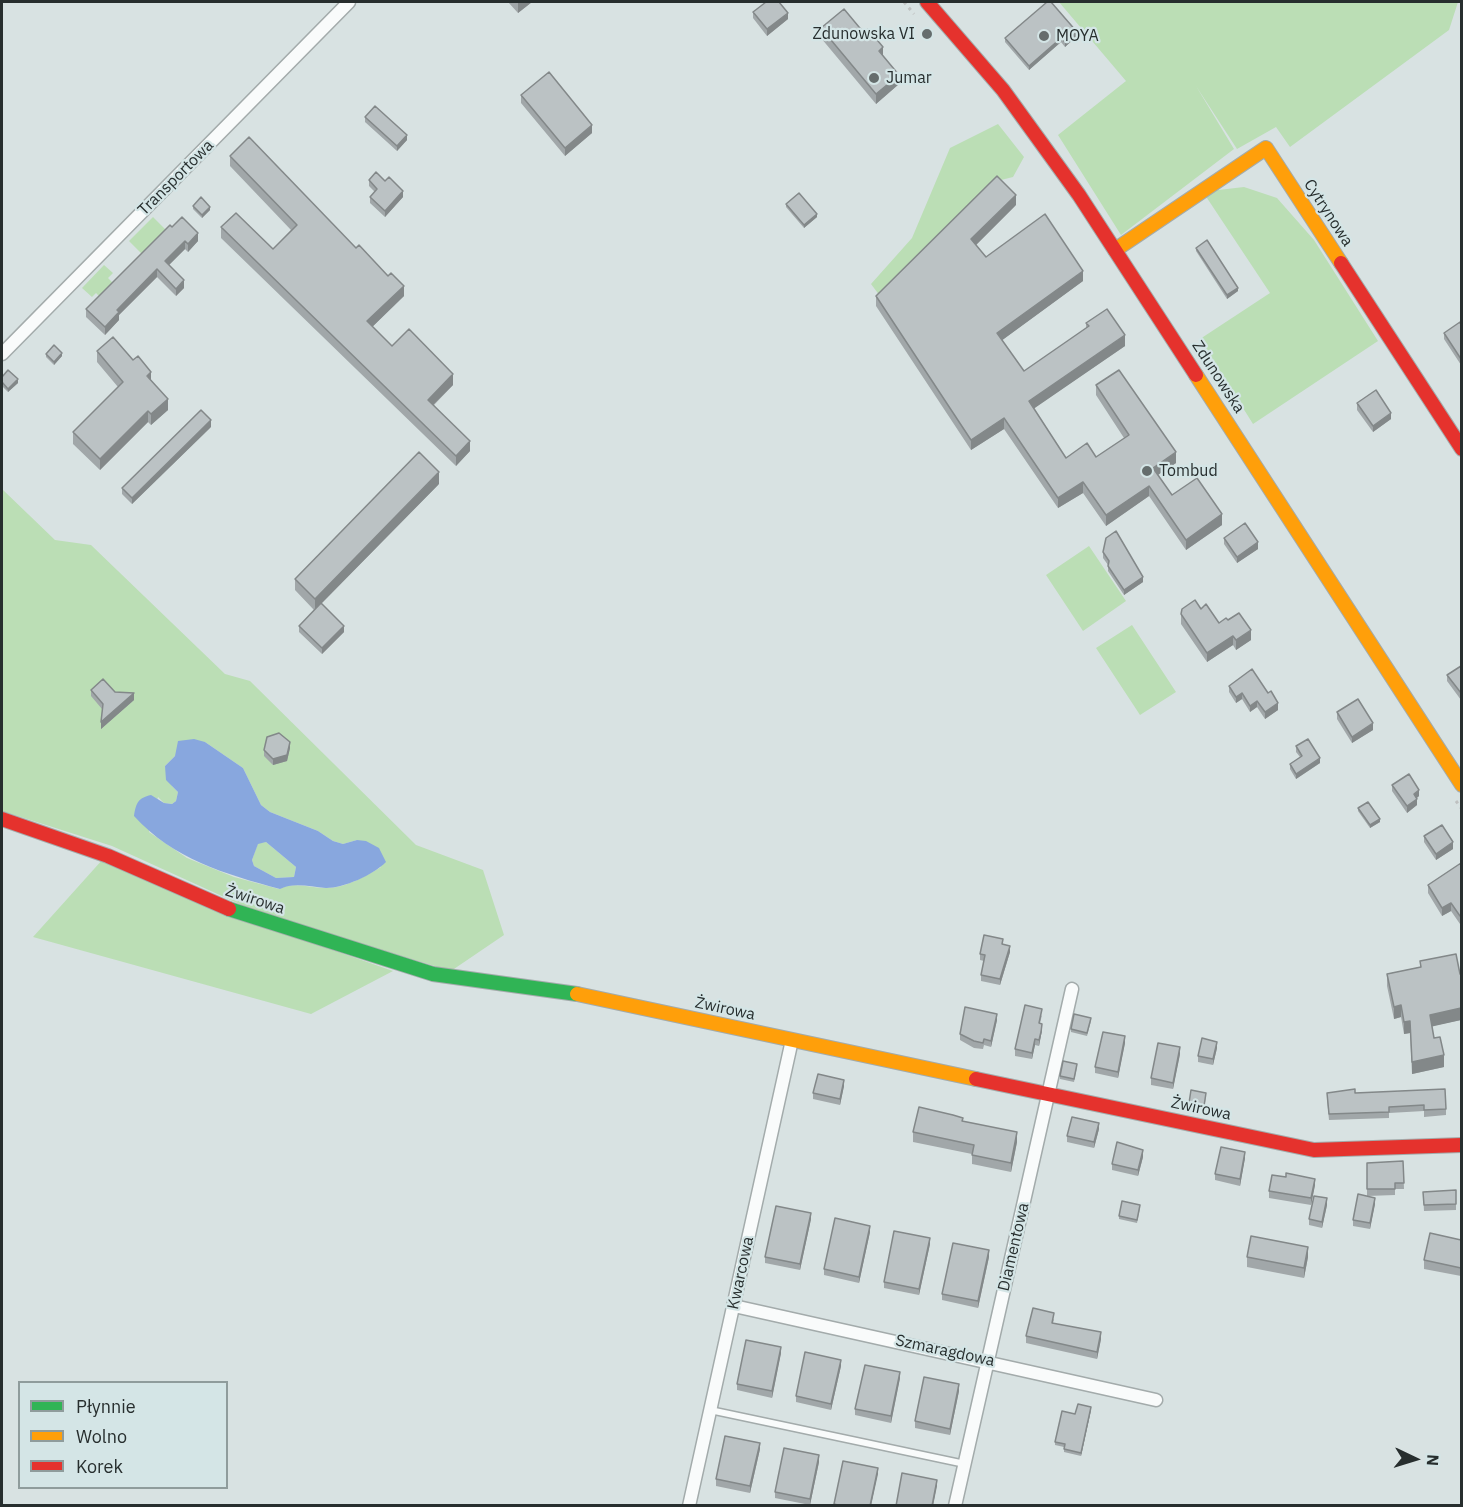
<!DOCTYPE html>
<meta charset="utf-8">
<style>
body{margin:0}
#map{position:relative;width:1463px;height:1507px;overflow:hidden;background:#d8e2e2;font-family:"IBM Plex Sans",sans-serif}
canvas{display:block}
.frame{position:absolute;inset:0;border:3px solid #272e2e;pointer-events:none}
.legend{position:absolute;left:18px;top:1381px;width:210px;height:108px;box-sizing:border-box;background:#d4e5e6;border:2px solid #8f9c9c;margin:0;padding:8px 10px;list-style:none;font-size:18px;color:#272e2e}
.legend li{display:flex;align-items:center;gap:12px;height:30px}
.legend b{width:30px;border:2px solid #8f9c9c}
.north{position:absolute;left:1385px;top:1429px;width:60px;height:60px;-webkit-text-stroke:4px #d4e5e6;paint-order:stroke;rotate:94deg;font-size:16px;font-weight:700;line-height:24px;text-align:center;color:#272e2e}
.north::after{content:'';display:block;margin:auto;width:21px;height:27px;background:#272e2e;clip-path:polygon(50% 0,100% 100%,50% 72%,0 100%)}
</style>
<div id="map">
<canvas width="1463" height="1507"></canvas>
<div class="frame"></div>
<ul class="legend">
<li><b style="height:8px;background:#30b455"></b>Płynnie</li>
<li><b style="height:8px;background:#ff9f0a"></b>Wolno</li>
<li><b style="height:8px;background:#e5322d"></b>Korek</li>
</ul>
<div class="north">N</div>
</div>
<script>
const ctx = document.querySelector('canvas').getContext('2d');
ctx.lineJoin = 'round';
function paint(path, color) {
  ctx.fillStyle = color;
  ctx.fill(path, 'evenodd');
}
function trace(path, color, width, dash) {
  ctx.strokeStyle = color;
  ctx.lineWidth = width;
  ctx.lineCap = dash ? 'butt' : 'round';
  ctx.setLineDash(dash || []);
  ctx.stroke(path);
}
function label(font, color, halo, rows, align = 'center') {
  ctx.font = font + ' "IBM Plex Sans",sans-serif';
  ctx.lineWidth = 4.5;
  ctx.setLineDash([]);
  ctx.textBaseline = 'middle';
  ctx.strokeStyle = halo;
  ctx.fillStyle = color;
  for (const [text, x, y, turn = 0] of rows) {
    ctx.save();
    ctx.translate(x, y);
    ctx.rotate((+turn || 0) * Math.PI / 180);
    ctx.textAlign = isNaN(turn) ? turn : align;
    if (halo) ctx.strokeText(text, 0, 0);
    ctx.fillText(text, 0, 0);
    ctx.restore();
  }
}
const green = new Path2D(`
 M1059 2H1458L1449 30 1290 147 1276 127 1237 149 1196 86 1234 149 1121 235 1058 135 1126 81Z
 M998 124 1024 157 1013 177 993 182 880 296 871 284 912 238 950 148Z
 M1244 187 1277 198 1314 240 1378 341 1253 424 1200 339 1270 293 1205 195 1210 191Z
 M153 217 166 230 142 254 129 241Z
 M104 265 113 273 108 278 113 283 99 296 96 293 92 297 82 288Z
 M2 489 55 540 91 545 225 674 250 681 416 845 483 870 504 935 451 971 257 912 112 846 2 811ZM205 742 243 768 261 805 270 812 318 831 333 841 343 844 357 840 381 867C366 876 345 888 327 888 310 888 295 881 279 889L234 877 187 858 149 832 158 797 164 803 172 804 176 801 178 792 172 786 165 766 175 756Z
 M1089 546 1126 601 1083 631 1046 575Z
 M1132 625 1176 692 1140 715 1096 648Z
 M266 842 296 867 294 877 276 878 254 866 252 860 258 843Z
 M103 859 221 911 393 971 311 1014 33 937Z`);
const water = new Path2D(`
 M194 739 205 742 243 768 261 805 270 812 318 831 333 841 343 844 357 840 366 841 379 848 386 862C373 875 344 888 326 888 310 887 294 882 280 889 225 874 173 859 134 816 136 803 138 798 151 795L164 803 172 804 176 801 178 792 166 780 165 766 175 756 178 741ZM266 842 296 867 294 877 276 878 254 866 252 860 258 844Z`);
const path = new Path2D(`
 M904 2 914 14
 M1456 801 1462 809`);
const lane = new Path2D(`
 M710 1410 965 1464`);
const street = new Path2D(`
 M2 354 349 2
 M734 1306 1156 1400
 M689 1506 792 1040
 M955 1506 1072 989`);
const fast = new Path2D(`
 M229 909 433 974 577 994`);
const slow = new Path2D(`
 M1115 250 1266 148 1341 263
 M1196 375 1462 785
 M577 994 976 1079`);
const jam = new Path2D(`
 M927 2 1003 90 1079 195 1196 375
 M1341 263 1462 449
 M2 819 108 856 229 909
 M976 1079 1314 1150 1462 1145`);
const wall = new Path2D(`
 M508 2H532L518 13Z
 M753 12 788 19 767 36 753 18Z
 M821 28 883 57 899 84 876 104 821 38Z
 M1077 36 1065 47 1061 42 1029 70 1005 42V38Z
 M521 95 592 133 565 156 521 103Z
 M365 117 407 140 397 151 365 122Z
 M230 156 356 248 404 296 372 327 392 346 453 385 434 405 470 451 456 466 221 238V227L273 249 291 230 230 166Z
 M369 180 385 181 403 197 385 217 370 203V197L375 192 369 186Z
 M786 204 817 217 804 228 786 207Z
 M1016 205 976 245 986 257 1083 281 1002 340 1024 371 1086 328V323L1125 346 1034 408 1066 458 1096 457 1124 438 1096 395V385L1176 463 1158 475 1172 495 1222 525 1186 550 1149 496 1106 526 1083 493 1058 508 1004 429 971 450 876 306V296Z
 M193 206 210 210 202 218 193 209Z
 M172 227 198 241 188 252 185 249 169 265 184 288 176 296 157 277 119 315V320L105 335 86 317V309Z
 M1196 248 1238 291 1227 299 1196 251Z
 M1461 325V365L1444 339V333Z
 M97 351 151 380 168 410 151 425 148 422 100 470 73 444V432L118 387 97 362Z
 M46 354 62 356 54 365 46 357Z
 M2 377 18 383 8 392 2 386Z
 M1357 403 1391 419 1373 432 1357 410Z
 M211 427 132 504 122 494V488Z
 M439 484 321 604 344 632 322 654 299 632V626L314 610 295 590V579Z
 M1224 538 1258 549 1237 563 1224 544Z
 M1103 552 1143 582 1124 595 1108 571V565L1103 558Z
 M1201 609 1219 623 1228 620 1251 640 1236 650 1233 645 1207 662 1181 624V614Z
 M1461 666V700L1447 681V675Z
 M1229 686 1278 710 1265 719 1257 707 1250 712 1242 699 1236 703 1229 692Z
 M91 690 115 692 134 700 101 729 102 709 91 696Z
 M1337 712 1373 730 1352 743 1337 719Z
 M1296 746 1320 763 1296 779 1290 769V764L1300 757 1296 752Z
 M290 748 287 761 273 765 264 756V750Z
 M1392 785 1419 796 1417 798V805L1407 813 1392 791Z
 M1358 808 1380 822 1370 828 1358 811Z
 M1424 836 1453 849 1436 860 1424 842Z
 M1461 863V922L1460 924 1451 911 1442 916 1428 893V885Z
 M1003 944 1010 952 1000 985 981 981V975L984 961 980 960V954Z
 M1420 961 1461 1020 1432 1026 1434 1038 1444 1067 1412 1074 1410 1033 1404 1034 1401 1017 1394 1019 1387 986V974L1420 967Z
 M1042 1015 1040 1023 1042 1030 1039 1046 1035 1045 1032 1059 1015 1056V1049Z
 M997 1020 991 1047 984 1045 983 1049 974 1048 960 1040V1034Z
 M1091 1021 1087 1036 1071 1032V1029Z
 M1125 1043 1118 1078 1095 1073V1067Z
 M1217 1048 1213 1065 1198 1062V1056Z
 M1180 1054 1173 1089 1151 1085V1078Z
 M1077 1067 1074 1082 1060 1079V1076Z
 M844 1086 840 1105 813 1099V1093Z
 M1355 1093 1446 1109V1115L1424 1117V1111L1389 1113V1118L1329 1120 1327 1099Z
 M1206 1096 1204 1109 1189 1106V1103Z
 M963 1121 1017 1142 1011 1172 972 1164V1154L913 1142V1132Z
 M1099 1129 1094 1148 1067 1142V1136Z
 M1143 1157 1138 1176 1112 1170V1164Z
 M1245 1158 1240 1186 1215 1180V1174Z
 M1403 1161 1404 1189H1395V1195L1367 1196V1163Z
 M1315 1185 1311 1205 1269 1198V1191Z
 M1456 1190V1210L1424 1211 1423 1192Z
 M1375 1204 1370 1229 1353 1226V1220Z
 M1327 1205 1322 1228 1309 1225V1219Z
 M1140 1208 1137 1223 1119 1219V1216Z
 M811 1219 800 1270 765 1263V1257Z
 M870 1232 859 1283 824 1275V1269Z
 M1461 1240V1276L1424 1269V1260Z
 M930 1244 919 1295 884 1288V1282Z
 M989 1257 978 1308 942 1300V1294Z
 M1247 1257H1308L1304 1278 1247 1267Z
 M1054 1319 1053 1323 1101 1339 1097 1359 1026 1343V1336Z
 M781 1353 772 1398 737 1390V1384Z
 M841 1366 831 1410 796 1402V1396Z
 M900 1378 891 1423 855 1415V1409Z
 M959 1391 950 1435 915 1428V1421Z
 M1091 1410 1081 1456 1064 1452V1447L1055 1445V1442L1075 1414Z
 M760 1449 750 1493 716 1486V1479Z
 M819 1462 810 1505 775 1498V1492Z`);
const shadedWall = new Path2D(`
 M518 2H532L518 13Z
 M788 13V19L767 36V29Z
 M1077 32V36L1065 47V42Z
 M1061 38V42L1029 70V66Z
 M883 47V57L879 51Z
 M899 75V84L876 104V94Z
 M592 125V133L565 156V148Z
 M407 135V140L397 151V146Z
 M403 191V197L385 217V211Z
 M1016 195V205L971 250V239Z
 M210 207V210L202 218V215Z
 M817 214V217L804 228V225Z
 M198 233V241L188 252V244Z
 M185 241V249L165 269V261Z
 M157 269V277L119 315V320L105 335V327L117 310Z
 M1083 271V281L997 344V333Z
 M184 280V288L176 296V289Z
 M404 286V296L367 332V321Z
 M1238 288V291L1227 299V295Z
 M1125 335V346L1029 412V401Z
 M62 353V356L54 365V362Z
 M151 372V383L147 376Z
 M453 374V385L428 410V400Z
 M18 379V383L8 392V389Z
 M168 399V410L151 425V414Z
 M148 411V422L100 470V459Z
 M1391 413V419L1373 432V426Z
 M1004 418V429L971 450V440Z
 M211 420V427L132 504V498Z
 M470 441V451L456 466V456Z
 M1176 452V463L1153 478V468Z
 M439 472V484L315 610V599Z
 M1083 482V493L1058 508V498Z
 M1149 486V496L1106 526V515Z
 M1222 514V525L1186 550V540Z
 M1258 542V549L1237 563V557Z
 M1143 577V582L1124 595V590Z
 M344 626V632L322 654V648Z
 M1251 630V640L1236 650V640Z
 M1233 636V645L1207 662V653Z
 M134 693V700L101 729V722Z
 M1242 693V699L1236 703V697Z
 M1257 701V707L1250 712V706Z
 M1278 703V710L1265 719V712Z
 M1373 723V730L1352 743V737Z
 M290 742V748L287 761 273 765V759Z
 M1320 758V763L1296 779V774Z
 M1419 790V796L1414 800V794Z
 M1417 799V805L1407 813V806Z
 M1380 819V822L1370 828V825Z
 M1453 842V849L1436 860V854Z
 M1451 903V911L1442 916V908Z
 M1461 915V922L1460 924V916Z
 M1010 946V952L1000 985V979Z
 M1401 1005V1017L1394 1019V1007Z
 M1461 1008V1020L1430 1027V1015Z
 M997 1014V1020L991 1047V1041Z
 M1410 1021V1033L1404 1034V1022Z
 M1042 1024V1030L1039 1046V1040Z
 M1125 1036V1043L1118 1078V1072Z
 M1035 1039V1045L1032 1059V1053Z
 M1217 1042V1048L1213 1065V1059Z
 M1180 1047V1054L1173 1089V1083Z
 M1444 1055V1067L1412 1074V1062Z
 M844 1080V1086L840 1105V1099Z
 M1099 1123V1129L1094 1148V1142Z
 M1017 1132V1142L1011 1172V1163Z
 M1143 1150V1157L1138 1176V1170Z
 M1245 1152V1158L1240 1186V1179Z
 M1315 1179V1185L1311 1205V1198Z
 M1327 1198V1205L1322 1228V1222Z
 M1375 1198V1204L1370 1229V1223Z
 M811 1213V1219L800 1270V1264Z
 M870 1226V1232L859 1283V1277Z
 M930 1238V1244L919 1295V1289Z
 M1308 1247V1257L1304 1278V1268Z
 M989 1250V1257L978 1308V1301Z
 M1101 1332V1339L1097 1359V1352Z
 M781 1347V1353L772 1398V1391Z
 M841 1360V1366L831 1410V1404Z
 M900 1372V1378L891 1423V1416Z
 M959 1384V1391L950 1435V1429Z
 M1091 1407V1410L1081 1456V1453Z
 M760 1443V1449L750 1493V1486Z
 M819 1455V1462L810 1505V1499Z
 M878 1468V1474L871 1506H870Z
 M937 1480V1486L933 1506H932Z`);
const building = new Path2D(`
 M766 2H779L788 13 767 29 753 12Z
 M1047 2H1051L1077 32 1065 42 1061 38 1029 66 1005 38Z
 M844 9 864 33 868 29 883 47 879 51 899 75 876 94 821 28Z
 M549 72 592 125 565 148 521 95Z
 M375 106 407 135 397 146 365 117Z
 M249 137 356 248 359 245 388 276 391 273 404 286 367 321 392 346 409 329 453 374 428 400 470 441 456 456 221 227 236 213 273 249 297 225 230 156Z
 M376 172 385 181 389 177 403 191 385 211 370 197 377 189 369 180Z
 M997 176 1016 195 971 239 986 257 1045 214 1083 271 997 333 1024 371 1089 326 1086 323 1107 309 1125 335 1029 401 1066 458 1087 443 1096 457 1129 435 1096 385 1119 370 1176 452 1153 468 1172 495 1197 478 1222 514 1186 540 1149 486 1106 515 1083 482 1058 498 1004 418 971 440 876 296Z
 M799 193 817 214 804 225 786 204Z
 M201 197 210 207 202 215 193 206Z
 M182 217 198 233 188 244 185 241 165 261 184 280 176 289 157 269 117 310 119 312 105 327 86 309 170 225 172 227Z
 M1207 240 1238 288 1227 295 1196 248Z
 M1460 322 1461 325V359L1444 333Z
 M113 337 133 360 138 356 151 372 147 376 168 399 151 414 148 411 100 459 73 432 123 382 97 351Z
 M54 345 62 353 54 362 46 354Z
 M8 370 18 379 8 389 2 382V377Z
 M1376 390 1391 413 1373 426 1357 403Z
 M201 410 211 420 132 498 122 488Z
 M419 452 439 472 315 599 295 579Z
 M1245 523 1258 542 1237 557 1224 538Z
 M1116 531 1143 577 1124 590 1108 566 1109 561 1103 552 1106 538Z
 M1195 600 1201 609 1206 604 1219 623 1226 618 1228 620 1239 613 1251 630 1236 640 1233 636 1207 653 1181 614 1182 609Z
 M321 603 344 626 322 648 299 626Z
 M1461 666V693L1447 675Z
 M1252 669 1268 693 1271 691 1278 703 1265 712 1257 701 1250 706 1242 693 1236 697 1229 686Z
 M103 679 115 692 134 693 101 722 103 704 91 690Z
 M1358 699 1373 723 1352 737 1337 712Z
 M279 733 290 742 287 755 273 759 264 750 267 737Z
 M1308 739 1320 758 1296 774 1290 764 1302 756 1296 746Z
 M1409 774 1419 790 1414 794 1417 799 1407 806 1392 785Z
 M1368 802 1380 819 1370 825 1358 808Z
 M1442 825 1453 842 1436 854 1424 836Z
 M1461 863V915L1460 916 1451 903 1442 908 1428 885Z
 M984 935 1003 939 1002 944 1010 946 1000 979 981 975 985 955 980 954Z
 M1456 954 1460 974 1461 973V1008L1430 1015 1434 1038 1440 1037 1444 1055 1412 1062 1410 1021 1404 1022 1401 1005 1394 1007 1387 974 1421 967 1420 961Z
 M1025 1005 1042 1009 1039 1023 1042 1024 1041 1032 1039 1040 1035 1039 1032 1053 1015 1049Z
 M965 1007 997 1014 991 1041 984 1039 983 1043 974 1041 960 1034Z
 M1074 1014 1091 1018 1087 1033 1071 1029Z
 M1103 1032 1125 1036 1118 1072 1095 1067Z
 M1202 1038 1217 1042 1213 1059 1198 1056Z
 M1158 1043 1180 1047 1173 1083 1151 1078Z
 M1063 1061 1077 1064 1074 1079 1060 1076Z
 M818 1074 844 1080 840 1099 813 1093Z
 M1355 1089V1093L1445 1089 1446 1109 1424 1110V1105L1389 1107V1112L1329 1114 1327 1093Z
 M1191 1090 1206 1093 1204 1106 1189 1103Z
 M919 1107 953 1115 963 1118 962 1121 1017 1132 1011 1163 972 1155 974 1145 913 1132Z
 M1072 1117 1099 1123 1094 1142 1067 1136Z
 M1117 1142 1143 1150 1138 1170 1112 1164Z
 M1221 1147 1245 1152 1240 1179 1215 1174Z
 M1403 1161 1404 1183H1395V1189H1367V1163Z
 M1286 1173 1315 1179 1311 1198 1269 1191 1272 1175 1286 1177Z
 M1456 1190V1204L1424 1205 1423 1192Z
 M1358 1194 1375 1198 1370 1223 1353 1220Z
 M1314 1196 1327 1198 1322 1222 1309 1219Z
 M1122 1201 1140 1205 1137 1220 1119 1216Z
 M776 1206 811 1213 800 1264 765 1257Z
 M835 1218 870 1226 859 1277 824 1269Z
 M894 1231 930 1238 919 1289 884 1282Z
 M1430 1233 1461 1240V1268L1424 1260Z
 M1251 1236 1308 1247 1304 1268 1247 1257Z
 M953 1243 989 1250 978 1301 942 1294Z
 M1033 1308 1054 1313 1052 1323 1101 1332 1097 1352 1026 1336Z
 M746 1340 781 1347 772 1391 737 1384Z
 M805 1352 841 1360 831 1404 796 1396Z
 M865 1365 900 1372 891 1416 855 1409Z
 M924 1377 959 1384 950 1429 915 1421Z
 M1078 1404 1091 1407 1081 1453 1064 1449 1065 1444 1055 1442 1062 1411 1075 1414Z
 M725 1436 760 1443 750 1486 716 1479Z
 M784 1448 819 1455 810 1499 775 1492Z
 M843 1461 878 1468 870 1506H841L834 1504Z
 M902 1473 937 1480 932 1506H896Z`);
const markers = [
 [927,34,6,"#656d6d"],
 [1044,36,6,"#656d6d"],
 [874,78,6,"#656d6d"],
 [1147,471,6,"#656d6d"]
];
const poiNames = [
 ["Zdunowska VI",915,34,"right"],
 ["MOYA",1056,36],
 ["Jumar",886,78],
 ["Tombud",1159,471]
];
const streetNames = [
 ["Transportowa",176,178,-45],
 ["Cytrynowa",1328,213,57],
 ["Zdunowska",1218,377,57],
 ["Żwirowa",255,900,18],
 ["Żwirowa",725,1009,12],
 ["Żwirowa",1201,1109,12],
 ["Diamentowa",1014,1247,-77],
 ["Kwarcowa",741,1273,-78],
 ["Szmaragdowa",945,1351,12]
];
paint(green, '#bbdeb5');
paint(water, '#88a7de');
trace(lane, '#a3abab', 9);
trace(street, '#a3abab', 15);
trace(fast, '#a3abab', 16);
trace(slow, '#a3abab', 16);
trace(jam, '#a3abab', 16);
trace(path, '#bfc1c1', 3, [3, 4.5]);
trace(lane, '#f9fbfb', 6);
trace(street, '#f9fbfb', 12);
trace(fast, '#30b455', 14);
trace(slow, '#ff9f0a', 14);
trace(jam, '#e5322d', 14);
paint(wall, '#a1a7a9');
paint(shadedWall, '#838889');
paint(building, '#bbc2c4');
trace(building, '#838889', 1.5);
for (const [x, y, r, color] of markers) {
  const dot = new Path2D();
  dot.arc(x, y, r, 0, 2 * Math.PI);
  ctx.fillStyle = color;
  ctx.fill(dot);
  trace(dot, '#d4e5e6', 2);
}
label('16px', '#272e2e', '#d4e5e6', poiNames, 'left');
label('16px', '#272e2e', '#d4e5e6', streetNames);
</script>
